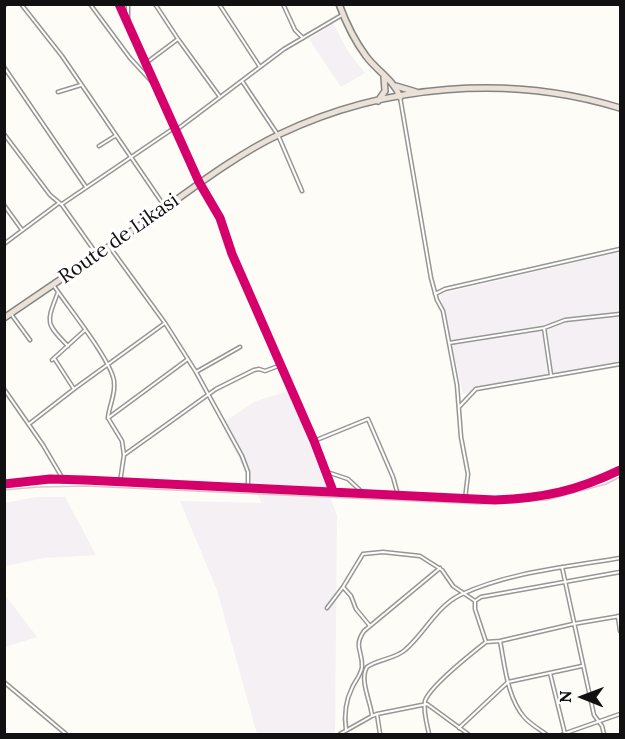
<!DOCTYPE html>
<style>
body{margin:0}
#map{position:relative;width:625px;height:739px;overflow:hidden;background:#fdfcf7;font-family:Lora,serif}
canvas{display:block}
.frame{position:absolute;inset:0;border:6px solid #111;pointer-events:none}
.north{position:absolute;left:553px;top:667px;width:60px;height:60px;-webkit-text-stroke:4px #fff;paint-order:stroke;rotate:271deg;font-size:16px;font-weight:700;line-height:24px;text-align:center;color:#111}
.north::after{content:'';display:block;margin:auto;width:21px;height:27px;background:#111;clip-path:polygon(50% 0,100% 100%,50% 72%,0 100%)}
</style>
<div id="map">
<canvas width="625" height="739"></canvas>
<div class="frame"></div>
<div class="north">N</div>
</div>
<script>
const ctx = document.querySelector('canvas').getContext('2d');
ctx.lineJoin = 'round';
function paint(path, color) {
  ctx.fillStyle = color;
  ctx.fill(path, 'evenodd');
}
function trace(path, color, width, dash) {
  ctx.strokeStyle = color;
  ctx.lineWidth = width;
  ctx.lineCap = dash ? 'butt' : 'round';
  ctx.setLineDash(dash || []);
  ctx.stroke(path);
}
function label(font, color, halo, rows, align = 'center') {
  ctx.font = font + ' Lora,serif';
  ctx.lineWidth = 6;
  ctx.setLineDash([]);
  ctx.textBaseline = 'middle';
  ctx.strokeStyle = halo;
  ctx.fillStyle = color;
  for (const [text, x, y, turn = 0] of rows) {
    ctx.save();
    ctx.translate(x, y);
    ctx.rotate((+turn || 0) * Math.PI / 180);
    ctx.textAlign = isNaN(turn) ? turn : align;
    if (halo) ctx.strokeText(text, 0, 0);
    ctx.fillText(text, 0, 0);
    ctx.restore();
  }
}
const industrial = new Path2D(`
 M333 23 347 50 365 73 341 87 309 39Z
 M620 252V367L463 394 440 294Z
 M289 391 337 515 335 734H257L217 590 180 501 262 503 221 424 256 401Z
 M36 497H65L96 555 45 558 5 566V503Z
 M4 595H5L37 637 5 647Z`);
const street = new Path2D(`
 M21 4 62 56 165 207
 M90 4 130 58 154 84
 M119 4 199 182 220 218 232 254 314 441 332 490
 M128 4V24
 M155 4 178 39
 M219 4 260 67
 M283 4 295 30 303 38
 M4 6 6 4
 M146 63 178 39 220 97
 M4 67 86 187
 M242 81 278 135 302 191
 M58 92 81 85
 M400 97 431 278 437 300 443 311 457 385 461 437 468 474 465 499
 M175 131 284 49 342 15
 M4 134 50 195 62 205 96 253
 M99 146 115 136
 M62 204 174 128
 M4 205 22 230
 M4 244 59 203
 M109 246 165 323 196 372 242 456 248 472V489
 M54 286C68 307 111 360 114 381 116 395 109 405 108 418L122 441 124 455 120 482
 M58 292C47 322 44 322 68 346
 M435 294 445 289 620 249
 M11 314 30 340
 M449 343 544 328
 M52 360 85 330
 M196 372 240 347
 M551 375 544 328 565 320 620 314
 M4 389 43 445 63 479
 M74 389 165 323
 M459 407 476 389 620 364
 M108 418 188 359
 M29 424 74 389 54 358
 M314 441 368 419 393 477 398 495
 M124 455 216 389 254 370 259 369 265 371 281 365
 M327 472 348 479 362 492
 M4 484 50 479 85 480 495 500C544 498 576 491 620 470
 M562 567 594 715 602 726 604 734
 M343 587 351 596 356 609 370 626
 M475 601V609L486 642 500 641C505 666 507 697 524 717 530 724 539 729 546 734
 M475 601 481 597 620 572
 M327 608 343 587 363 554 383 552 420 556 442 570 453 586 475 601
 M618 616 620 631
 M500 641 573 624 620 616
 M550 673 565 734
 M4 682 66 734
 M377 714 380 734
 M372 716 377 714 427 704 468 734
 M459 728 508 682 582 666
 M346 730C344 715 345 702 352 688 355 681 361 675 362 667 363 651 353 647 364 631L440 568
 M340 734 372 716C371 702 359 680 367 667 378 659 395 659 405 650 424 634 436 607 460 595 509 572 567 567 620 558
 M429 734C427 724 423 712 425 701 430 686 472 653 486 642
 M563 734 620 714`);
const highway = new Path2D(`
 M339 4C346 23 354 40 366 56 376 70 394 80 400 97
 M396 86 416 92
 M378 101 385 91 384 77
 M4 318C58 281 112 245 165 208 201 182 240 153 280 134 385 84 509 74 620 108`);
const rail = new Path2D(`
 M4 490 38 487 86 486 478 504 547 500 606 484 620 477`);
const cycleway = new Path2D(`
 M119 4 199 182 220 218 232 254 314 441 333 491
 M4 484 50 479 85 480 495 500C544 498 576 491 620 470`);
const streetNames = [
 ["Route de Likasi",119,239,-35]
];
paint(industrial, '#f5f0f3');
trace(street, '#979795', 5);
trace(highway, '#858482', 8);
trace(street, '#fffffe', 2);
trace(highway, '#eae1d8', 5);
trace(rail, '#d9c6c7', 1.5);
trace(cycleway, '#d6006c', 9);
label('20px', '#111', '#fff', streetNames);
</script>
